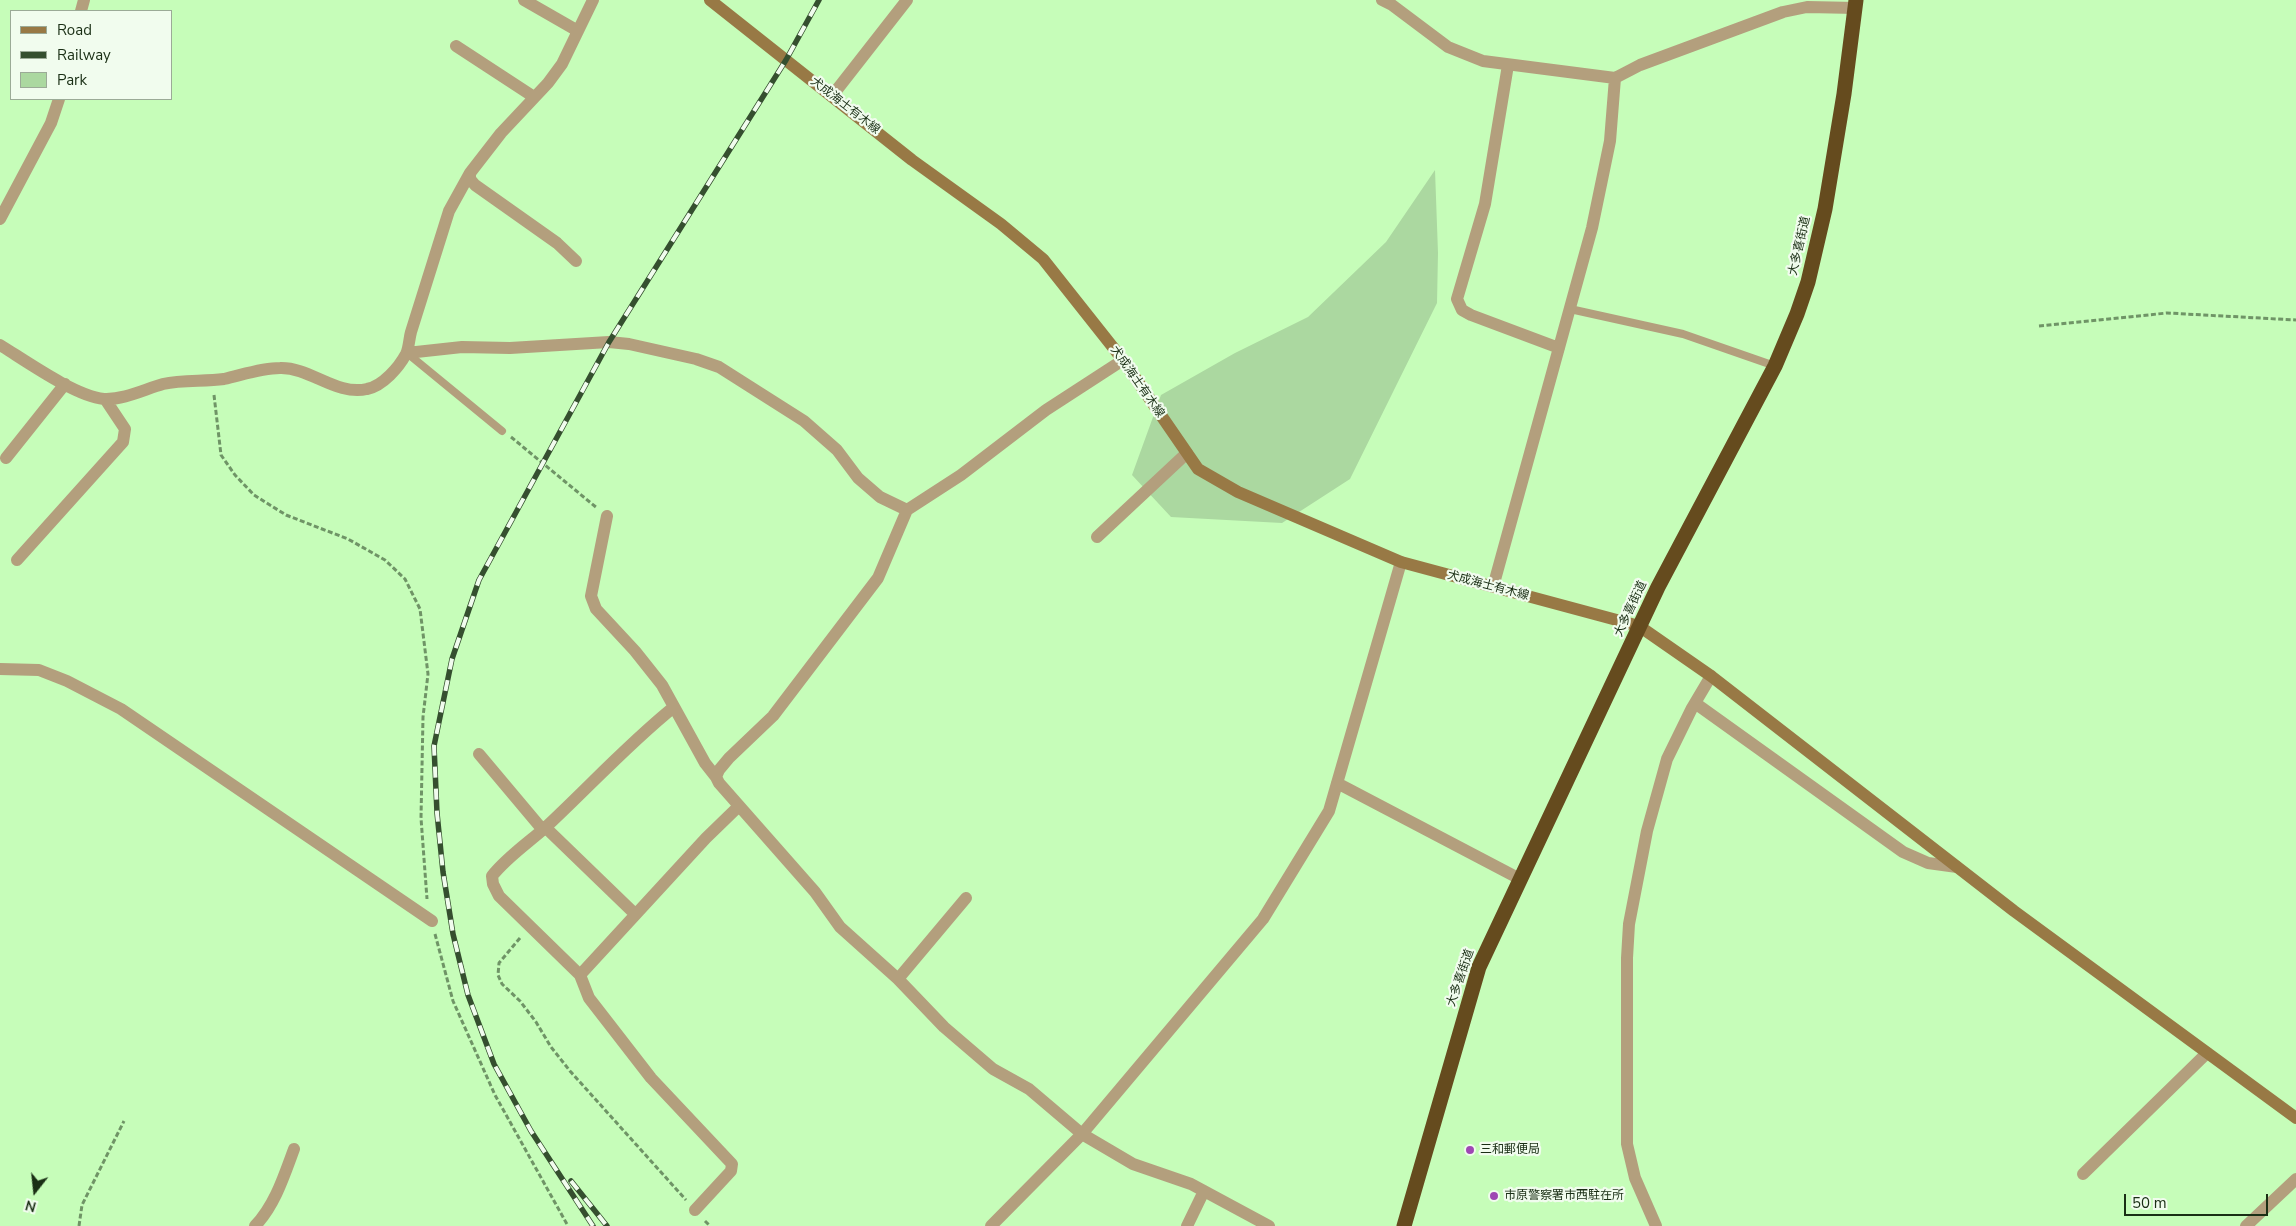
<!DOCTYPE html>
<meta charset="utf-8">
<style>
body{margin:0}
#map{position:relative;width:2296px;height:1226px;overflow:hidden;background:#c6fdb9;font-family:"Nunito Sans",sans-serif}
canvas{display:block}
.legend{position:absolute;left:10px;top:10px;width:162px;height:90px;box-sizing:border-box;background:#f1fcee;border:1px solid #9baa97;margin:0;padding:6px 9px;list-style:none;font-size:15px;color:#1a2f15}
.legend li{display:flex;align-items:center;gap:10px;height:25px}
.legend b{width:25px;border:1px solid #9baa97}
.north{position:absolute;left:10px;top:1166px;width:50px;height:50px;-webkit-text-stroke:4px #f1fcee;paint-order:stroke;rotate:196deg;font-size:14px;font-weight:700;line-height:20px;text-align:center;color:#1a2f15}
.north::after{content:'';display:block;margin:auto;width:18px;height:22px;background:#1a2f15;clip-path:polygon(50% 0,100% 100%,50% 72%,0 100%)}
.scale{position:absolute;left:2124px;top:1194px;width:144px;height:22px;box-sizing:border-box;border:2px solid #1a2f15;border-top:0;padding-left:6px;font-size:15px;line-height:18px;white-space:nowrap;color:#1a2f15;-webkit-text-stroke:4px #f1fcee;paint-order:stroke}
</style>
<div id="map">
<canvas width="2296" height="1226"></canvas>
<ul class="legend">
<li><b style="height:6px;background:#987945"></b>Road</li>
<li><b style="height:6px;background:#354f2f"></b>Railway</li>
<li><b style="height:14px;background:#abd8a0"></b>Park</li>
</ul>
<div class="north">N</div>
<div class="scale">50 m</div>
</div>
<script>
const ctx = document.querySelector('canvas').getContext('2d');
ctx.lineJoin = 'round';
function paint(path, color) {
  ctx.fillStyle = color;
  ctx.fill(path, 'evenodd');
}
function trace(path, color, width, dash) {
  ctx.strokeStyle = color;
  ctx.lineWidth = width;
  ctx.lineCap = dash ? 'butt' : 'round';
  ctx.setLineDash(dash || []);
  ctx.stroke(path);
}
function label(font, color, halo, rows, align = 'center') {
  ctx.font = font + ' "Nunito Sans","Noto Sans JP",sans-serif';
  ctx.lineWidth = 4.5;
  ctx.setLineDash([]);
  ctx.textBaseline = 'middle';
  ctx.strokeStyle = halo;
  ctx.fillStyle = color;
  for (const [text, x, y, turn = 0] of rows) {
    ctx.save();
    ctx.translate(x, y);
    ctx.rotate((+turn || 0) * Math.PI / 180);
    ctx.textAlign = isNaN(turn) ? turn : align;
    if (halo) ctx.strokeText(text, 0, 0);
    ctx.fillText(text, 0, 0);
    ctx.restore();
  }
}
const green = new Path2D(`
 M1435 170 1438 253 1437 303 1350 479 1282 523 1171 517 1132 475 1161 395 1235 353 1308 317 1386 242Z`);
const path = new Path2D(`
 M2039 326 2167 313 2296 320
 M214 395 221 455 235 475 254 495 286 515 348 539 385 560 405 579 420 609 428 674 423 717 421 818 427 899
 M511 437 597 508
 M435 934 453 1001 495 1095 568 1226
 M520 938 499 963 498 975 502 984 520 1001 536 1022 551 1047 570 1071 686 1200
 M705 1221 710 1226
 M79 1226 82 1205 124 1121`);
const lane = new Path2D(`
 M1570 309 1683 334 1775 366
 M407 353 502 431`);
const street = new Path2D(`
 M524 0 578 31
 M1382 0 1392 5 1448 47 1483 61 1615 78 1640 65 1783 12 1807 7 1856 8
 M81 11 84 0
 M456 46 534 97
 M1508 65 1485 204 1457 299 1462 310 1471 315 1559 348
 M832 96 907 0
 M0 219 51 123 59 99
 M576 261 557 243 475 185 470 179V173L501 133 548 83 562 64 593 0
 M0 345C26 361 75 396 104 399 124 400 145 389 163 384 183 379 204 382 224 379 242 375 261 368 280 368 310 367 336 396 367 389 383 386 399 367 406 354 409 348 409 339 411 332L449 211 470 173
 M407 353 462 347 510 348 609 342 629 344 696 359 719 367 804 421 837 450 858 478 880 497 907 510
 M1123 360 1046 410 961 475 907 510 878 578 773 716 729 758 719 770 716 777 719 783 815 892 840 927 898 979 944 1027 993 1069 1029 1089 1082 1134 1133 1164 1191 1184 1269 1226
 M6 458 65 384
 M607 516 591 596 596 609 635 651 662 685 705 763 716 777
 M1097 537 1187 453
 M17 560 123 442 125 429 105 399
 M1493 587 1592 228 1610 141 1615 78
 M0 669 39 670 67 681 121 709 432 921
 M1695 703 1903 852 1928 863 1957 867
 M674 707C628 744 589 787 546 827 528 843 507 857 492 876L493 884 499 896 580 975 589 998 651 1078 732 1164 731 1171 695 1210
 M479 754 542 829
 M1337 783 1520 879
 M545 827 635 914
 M580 975 706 838 739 806
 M898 979 966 898
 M2083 1174 2207 1053
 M255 1226C275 1205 284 1176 294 1149
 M991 1226 1082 1134 1263 919 1329 811 1401 562
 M1187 1226 1204 1191
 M1656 1226 1635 1178 1627 1144V958L1629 924 1647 831 1667 759 1692 708 1711 676
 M2246 1226 2296 1179`);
const secondary = new Path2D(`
 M710 0 912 160 1001 224 1043 259 1123 360 1198 469 1238 492 1401 562 1639 626 1711 676 2014 911 2296 1118`);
const highway = new Path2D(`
 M1404 1226 1479 967 1658 587 1775 366 1797 314 1808 282 1825 209 1844 94 1856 0`);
const rail = new Path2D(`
 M571 1181 607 1226
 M593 1226 531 1131 494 1064 468 995 453 934 443 872 437 813 434 746 452 659 479 580 609 342 786 60 819 0`);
const markers = [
 [1470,1150,5,"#9e47b3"],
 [1494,1196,5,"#9e47b3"]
];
const streetNames = [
 ["犬成海士有木線",845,106,38],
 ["大多喜街道",1800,246,-77],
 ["犬成海士有木線",1137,382,55],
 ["犬成海士有木線",1488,586,15],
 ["大多喜街道",1631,609,-65],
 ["大多喜街道",1461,978,-71]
];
const poiNames = [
 ["三和郵便局",1480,1150],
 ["市原警察署市西駐在所",1504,1196]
];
paint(green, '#abd8a0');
trace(path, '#6f9466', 3, [5, 2.5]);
trace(lane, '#b39f7d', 8);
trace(street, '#b39f7d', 12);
trace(secondary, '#987945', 12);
trace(highway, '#654b1e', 15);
trace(rail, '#354f2f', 5.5);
trace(rail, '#f1fcee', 4, [11]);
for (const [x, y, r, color] of markers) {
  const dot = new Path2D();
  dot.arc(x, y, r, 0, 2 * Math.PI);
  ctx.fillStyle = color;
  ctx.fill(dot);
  trace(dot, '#f1fcee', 2);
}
label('12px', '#1a2f15', '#f1fcee', streetNames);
label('12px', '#1a2f15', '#f1fcee', poiNames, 'left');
</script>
